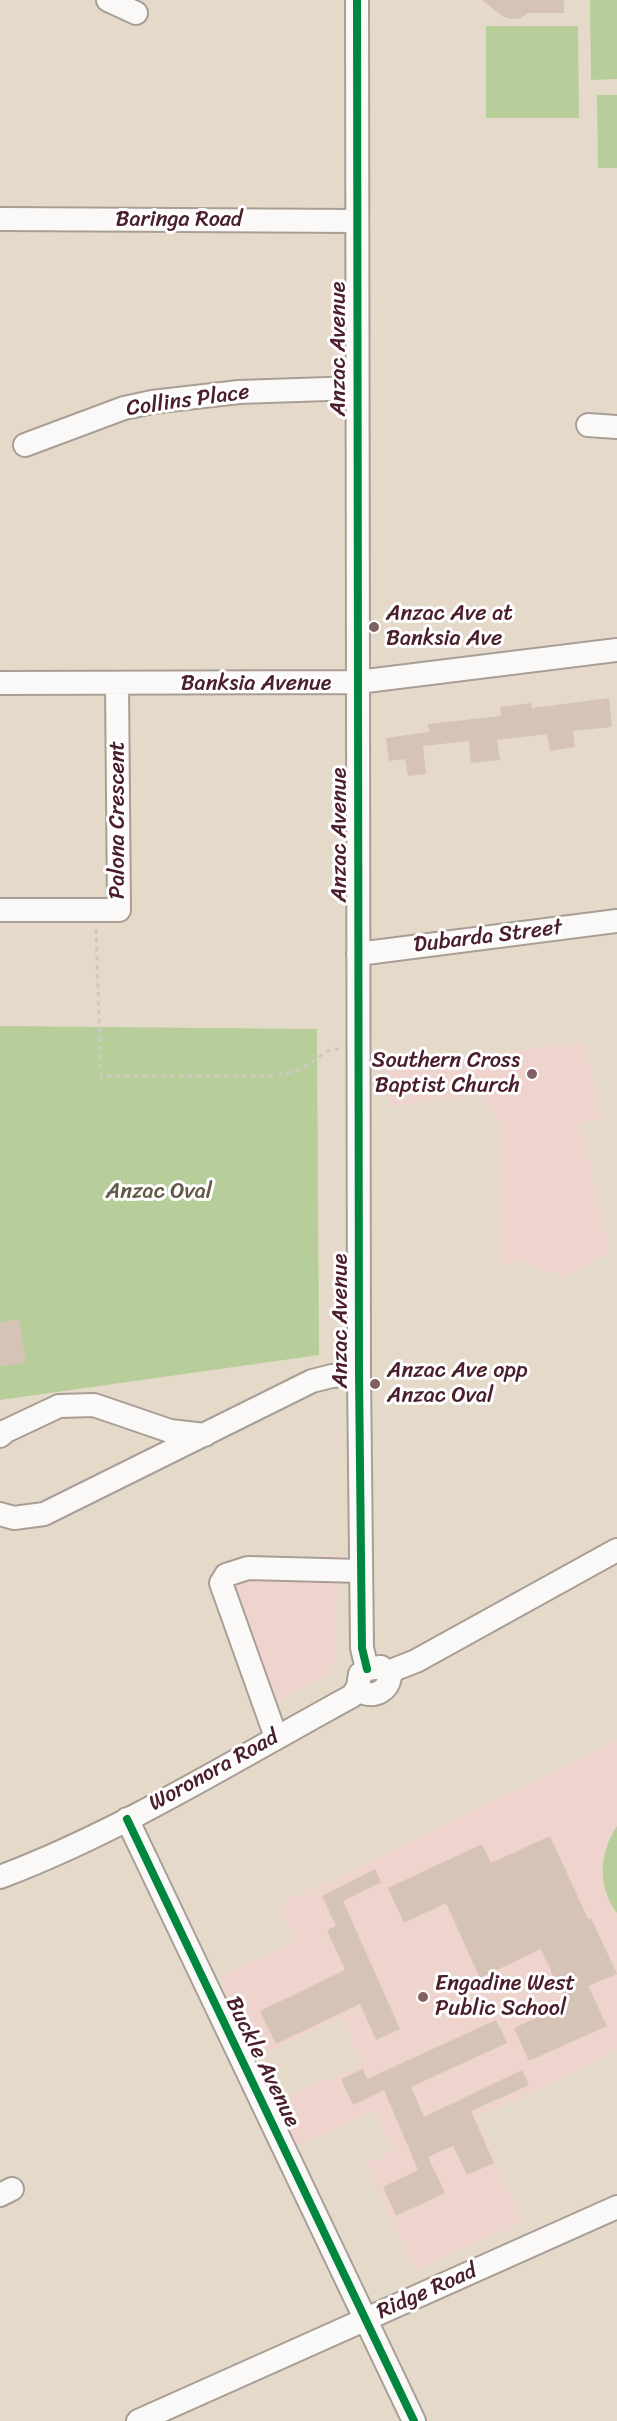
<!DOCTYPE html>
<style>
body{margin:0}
canvas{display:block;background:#e5dac9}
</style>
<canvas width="617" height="2421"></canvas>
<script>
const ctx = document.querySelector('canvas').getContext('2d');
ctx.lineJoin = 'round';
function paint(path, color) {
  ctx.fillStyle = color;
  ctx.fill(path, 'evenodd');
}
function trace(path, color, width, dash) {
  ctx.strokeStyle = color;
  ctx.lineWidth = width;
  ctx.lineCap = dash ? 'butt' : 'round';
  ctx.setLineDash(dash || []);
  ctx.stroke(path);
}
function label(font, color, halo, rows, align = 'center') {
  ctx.font = font + ' Sriracha,sans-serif';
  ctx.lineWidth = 6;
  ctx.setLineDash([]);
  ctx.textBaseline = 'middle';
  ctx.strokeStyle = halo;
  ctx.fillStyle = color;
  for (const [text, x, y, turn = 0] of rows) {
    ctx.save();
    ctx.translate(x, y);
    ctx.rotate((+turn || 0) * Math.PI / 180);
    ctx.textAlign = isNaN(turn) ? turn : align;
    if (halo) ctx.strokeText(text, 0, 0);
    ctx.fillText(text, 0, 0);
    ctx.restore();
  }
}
const built = new Path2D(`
 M584 1042 602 1119 580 1123 610 1251 563 1276 520 1261 501 1268 500 1124 478 1095 389 1107 388 1068Z
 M339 1555 333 1670 259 1710 215 1588 222 1564Z
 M617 1741V2050L476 2118 523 2223 414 2270 367 2164 394 2151 375 2111 297 2146 277 2102 363 2064 341 2018 256 2057 220 1976 295 1942 279 1904Z`);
const green = new Path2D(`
 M590 0H617V79L591 80Z
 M486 26H578L579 118H486Z
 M597 95H617V168H598Z
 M0 1026 317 1029 319 1355 0 1400Z
 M617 1826V1913C597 1886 599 1853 617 1826Z`);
const building = new Path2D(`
 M482 0H564V13H528L521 18 511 19 502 16Z
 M609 698 612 727 573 731 575 747 550 751 547 734 497 740 500 760 471 763 469 741 423 746 426 774 408 776 405 759 389 761 386 738 429 732 428 724 501 716 500 707 531 703 532 708Z
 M19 1319 26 1363 0 1366V1322Z
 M550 1836 588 1919 591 1918 617 1974 588 1986 607 2026 529 2061 514 2028 566 2004 541 1949 480 1978 446 1903 404 1923 388 1888 482 1844 491 1863Z
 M375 1869 381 1882 343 1901 400 2029 376 2040 360 2004 276 2044 260 2011 345 1970 327 1930 336 1926 322 1896Z
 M496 2020 507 2043 411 2087 424 2117 522 2070 529 2085 471 2111 494 2163 467 2175 453 2146 428 2157 445 2193 396 2216 383 2187 418 2170 384 2090 353 2105 341 2079 363 2069 367 2079Z`);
const path = new Path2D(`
 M96 929 101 1076H270C283 1074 294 1072 306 1066 319 1059 324 1049 339 1049`);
const minor = new Path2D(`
 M108 0 136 13
 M357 0 359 1374 362 1648 367 1669
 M0 219 357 221
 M588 425 617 427
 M25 445 124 408 152 402 239 392 357 388
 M0 683 358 682 617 650
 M0 910H119L117 684
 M358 954 617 921
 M0 1436 6 1431 59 1406 94 1405 170 1431 205 1435
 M0 1514 14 1518 44 1514 312 1381 332 1376 359 1374
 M381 1667 390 1677C388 1690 376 1697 364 1693L358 1687 360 1674 367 1669Z
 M388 1672 416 1661 617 1550
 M276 1737 221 1583 226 1575 248 1568 361 1571
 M127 1819 414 2421
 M0 1877C122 1831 238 1758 352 1696L358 1687
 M0 2195 12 2189
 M138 2421 617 2207`);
const cycleway = new Path2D(`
 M357 0 359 1374 362 1648 367 1669
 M127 1819 414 2421`);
const markers = [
 [374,627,6,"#806062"],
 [532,1074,6,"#806062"],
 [375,1384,6,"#806062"],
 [423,1997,6,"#806062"]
];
const streetNames = [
 ["Baringa Road",179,220],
 ["Anzac Avenue",339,349,-90],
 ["Collins Place",188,401,-8],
 ["Banksia Avenue",256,684],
 ["Palona Crescent",118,820,-90],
 ["Anzac Avenue",340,835,-90],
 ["Dubarda Street",488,937,-7],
 ["Anzac Avenue",341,1321,-90],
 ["Woronora Road",214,1771,-29],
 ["Buckle Avenue",262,2062,64],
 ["Ridge Road",427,2292,-24]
];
const poiNames = [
 ["Anzac Ave at",386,614],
 ["Banksia Ave",386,639],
 ["Southern Cross",520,1061,"right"],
 ["Baptist Church",520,1086,"right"],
 ["Anzac Ave opp",387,1371],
 ["Anzac Oval",387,1396],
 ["Engadine West",435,1984],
 ["Public School",435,2009]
];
const parkNames = [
 ["Anzac Oval",159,1192]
];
paint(built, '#efd4ce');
paint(green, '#b8ce9a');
paint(building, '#d5c3b6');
trace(minor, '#a99e95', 26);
trace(path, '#cdc7c5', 3, [4.5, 4.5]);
trace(minor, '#fbf9f7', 22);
trace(cycleway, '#00873e', 8);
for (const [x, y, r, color] of markers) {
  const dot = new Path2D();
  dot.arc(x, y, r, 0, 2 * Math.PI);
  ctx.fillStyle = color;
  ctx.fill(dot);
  trace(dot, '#fff', 2);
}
label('22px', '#4a1f2b', '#fff', streetNames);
label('22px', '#4a1f2b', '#fff', poiNames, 'left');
label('22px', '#645944', '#fff', parkNames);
</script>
